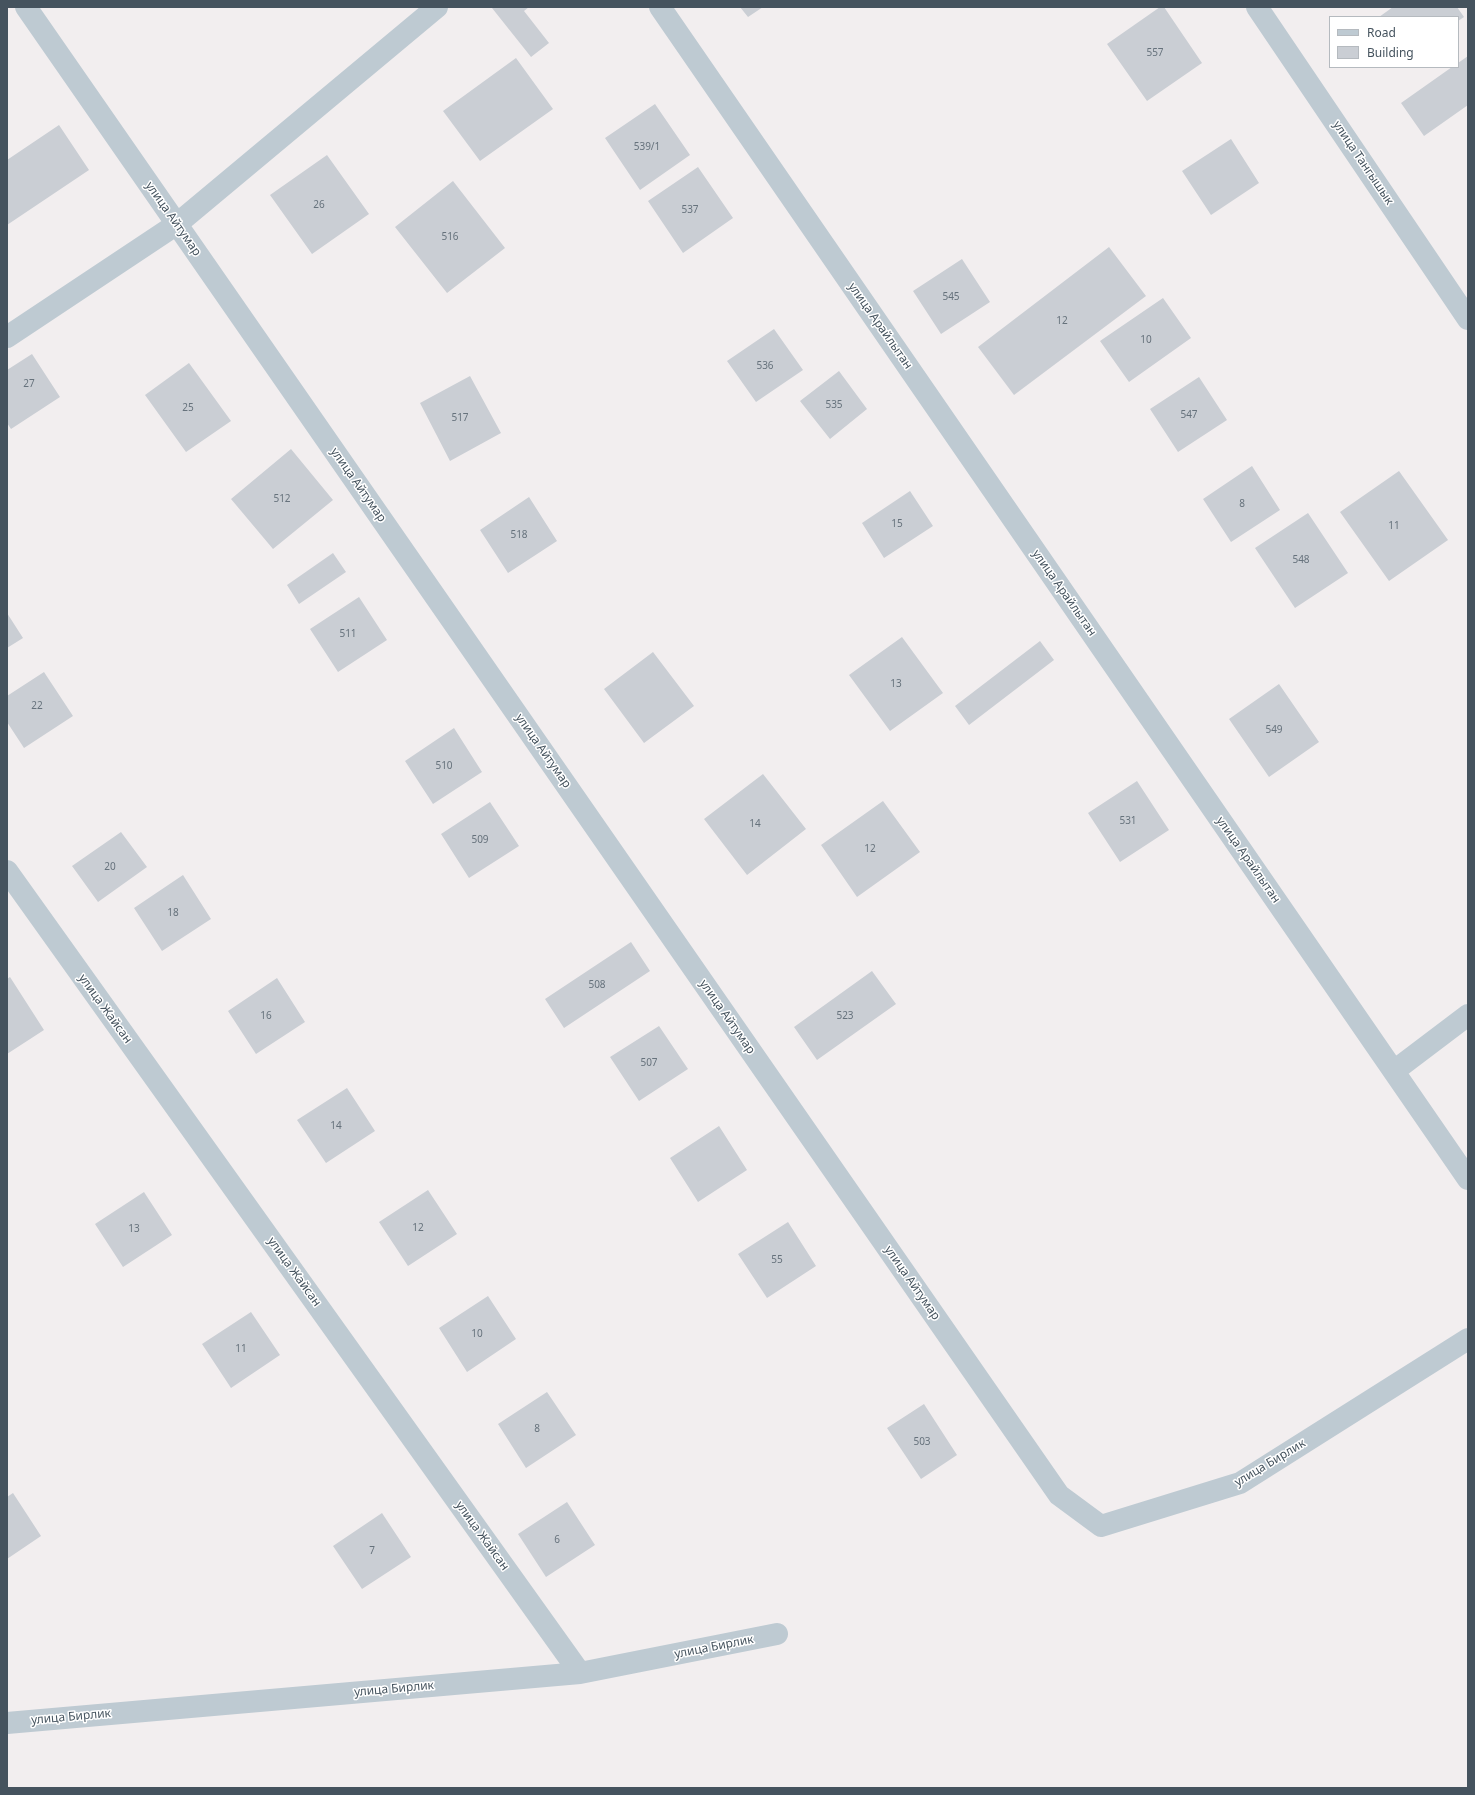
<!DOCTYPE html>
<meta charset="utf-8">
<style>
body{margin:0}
#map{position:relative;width:1475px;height:1795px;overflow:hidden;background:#f2eeef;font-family:"Noto Sans",sans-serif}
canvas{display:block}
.frame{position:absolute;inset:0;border:8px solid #45535e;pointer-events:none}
.legend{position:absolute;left:1329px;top:16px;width:130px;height:52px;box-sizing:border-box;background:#fff;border:1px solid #b5babf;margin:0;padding:5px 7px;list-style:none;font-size:12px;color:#45535e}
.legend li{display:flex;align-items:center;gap:8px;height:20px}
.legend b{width:20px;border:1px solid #b5babf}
</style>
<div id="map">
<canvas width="1475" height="1795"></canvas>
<div class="frame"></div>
<ul class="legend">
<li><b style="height:5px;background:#becad2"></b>Road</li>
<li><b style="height:11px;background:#caced4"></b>Building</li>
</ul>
</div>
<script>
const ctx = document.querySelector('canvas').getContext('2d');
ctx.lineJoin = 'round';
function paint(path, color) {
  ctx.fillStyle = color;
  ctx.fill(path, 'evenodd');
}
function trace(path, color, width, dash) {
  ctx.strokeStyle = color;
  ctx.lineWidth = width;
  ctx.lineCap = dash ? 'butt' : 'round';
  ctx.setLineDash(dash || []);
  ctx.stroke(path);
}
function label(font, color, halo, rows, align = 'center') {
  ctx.font = font + ' "Noto Sans",sans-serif';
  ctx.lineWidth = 3;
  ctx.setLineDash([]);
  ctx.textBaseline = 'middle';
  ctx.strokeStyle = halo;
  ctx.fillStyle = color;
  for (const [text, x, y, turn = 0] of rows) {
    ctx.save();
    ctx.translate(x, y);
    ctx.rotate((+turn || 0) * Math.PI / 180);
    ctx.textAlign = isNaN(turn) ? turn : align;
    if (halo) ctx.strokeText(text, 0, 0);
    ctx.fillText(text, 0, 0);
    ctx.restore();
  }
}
const building = new Path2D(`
 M494 7H529L524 11 549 43 531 57 492 8Z
 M740 7H763L748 17Z
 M1160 7H1164L1202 63 1147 101 1107 44Z
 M1393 7H1457L1464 17 1458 21V17H1379Z
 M1468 56V105L1424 136 1401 103 1452 67H1458V63Z
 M516 58 553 109 480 161 443 111Z
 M655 104 690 155 640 190 605 138Z
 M59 125 89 170 7 225V160Z
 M1231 139 1259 183 1211 215 1182 171Z
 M327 155 369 214 312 254 270 195Z
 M698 167 733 218 683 253 648 201Z
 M453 181 505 248 447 293 395 227Z
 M1109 247 1146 296 1014 395 978 347Z
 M962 259 990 302 941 334 913 291Z
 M1163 298 1191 338 1129 382 1100 341Z
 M774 329 803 370 756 402 727 361Z
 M32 354 60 397 11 429 7 423V370Z
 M189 363 231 421 186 452 145 395Z
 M839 371 867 409 830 439 800 401Z
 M470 376 501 433 450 461 420 403Z
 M1199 377 1227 420 1178 452 1150 409Z
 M291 449 333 500 273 549 231 499Z
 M1252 466 1280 510 1231 542 1203 499Z
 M1399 471 1448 540 1389 581 1340 512Z
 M910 491 933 526 884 558 862 523Z
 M529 497 557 541 508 573 480 530Z
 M1308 513 1348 573 1295 608 1255 548Z
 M333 553 346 572 299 604 287 585Z
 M359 597 387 640 338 672 310 629Z
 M7 613 23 638 7 648Z
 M902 637 943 693 890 731 849 675Z
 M1040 641 1054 660 969 725 955 706Z
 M653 652 694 706 644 743 604 689Z
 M44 672 73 716 24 748 7 722V696Z
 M1279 684 1319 742 1269 777 1229 719Z
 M454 728 482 772 433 804 405 761Z
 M763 774 806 829 747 875 704 819Z
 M1137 781 1169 830 1120 862 1088 813Z
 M883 801 920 852 857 897 821 845Z
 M490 802 519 846 469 878 441 834Z
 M121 832 147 867 98 902 72 866Z
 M183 875 211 919 162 951 134 908Z
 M631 942 650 971 564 1028 545 999Z
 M872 971 896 1004 817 1060 794 1027Z
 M10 977 44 1030 7 1054V979Z
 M277 978 305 1022 256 1054 228 1011Z
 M659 1026 688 1069 639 1101 610 1057Z
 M347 1088 375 1131 326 1163 297 1120Z
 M719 1126 747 1170 698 1202 670 1158Z
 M428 1190 457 1234 408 1266 379 1222Z
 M144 1192 172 1235 123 1267 95 1224Z
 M788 1222 816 1266 767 1298 738 1254Z
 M488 1296 516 1339 467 1372 439 1328Z
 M251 1312 280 1355 231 1388 202 1344Z
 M547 1392 576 1435 526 1468 498 1424Z
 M924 1404 957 1455 921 1479 887 1428Z
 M13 1493 41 1536 7 1559V1497Z
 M567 1502 595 1545 546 1577 518 1534Z
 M382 1513 411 1557 362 1589 333 1546Z`);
const minor = new Path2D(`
 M26 7 1059 1495 1101 1526 1240 1483 1468 1339
 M660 7 1468 1179
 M1257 7 1468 319
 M7 337 177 224 437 7
 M7 871 580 1673
 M1394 1071 1468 1015
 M7 1723 580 1673 777 1634`);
const numberNames = [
 ["557",1155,53],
 ["539/1",647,147],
 ["26",319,205],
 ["537",690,210],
 ["516",450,237],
 ["545",951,297],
 ["12",1062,321],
 ["10",1146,340],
 ["536",765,366],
 ["27",29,384],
 ["535",834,405],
 ["25",188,408],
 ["547",1189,415],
 ["517",460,418],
 ["512",282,499],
 ["8",1242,504],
 ["15",897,524],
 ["11",1394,526],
 ["518",519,535],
 ["548",1301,560],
 ["511",348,634],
 ["13",896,684],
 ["22",37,706],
 ["549",1274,730],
 ["510",444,766],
 ["531",1128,821],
 ["14",755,824],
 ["509",480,840],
 ["12",870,849],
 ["20",110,867],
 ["18",173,913],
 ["508",597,985],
 ["16",266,1016],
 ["523",845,1016],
 ["507",649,1063],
 ["14",336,1126],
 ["12",418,1228],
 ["13",134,1229],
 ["55",777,1260],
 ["10",477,1334],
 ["11",241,1349],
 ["8",537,1429],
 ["503",922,1442],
 ["6",557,1540],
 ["7",372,1551]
];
const streetNames = [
 ["улица Тангышык",1363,163,56],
 ["улица Айтумар",173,219,55],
 ["улица Арайлытан",880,326,55],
 ["улица Айтумар",358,485,55],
 ["улица Арайлытан",1064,593,55],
 ["улица Айтумар",543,751,55],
 ["улица Арайлытан",1248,860,55],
 ["улица Жайсан",105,1009,54],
 ["улица Айтумар",727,1017,55],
 ["улица Жайсан",294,1272,54],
 ["улица Айтумар",912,1283,55],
 ["улица Бирлик",1270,1463,-31],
 ["улица Жайсан",482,1536,54],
 ["улица Бирлик",714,1647,-11],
 ["улица Бирлик",394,1689,-5],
 ["улица Бирлик",71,1717,-5]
];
paint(building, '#caced4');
trace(minor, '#becad2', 22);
label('10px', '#66727c', null, numberNames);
label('12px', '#45535e', '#fff', streetNames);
</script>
